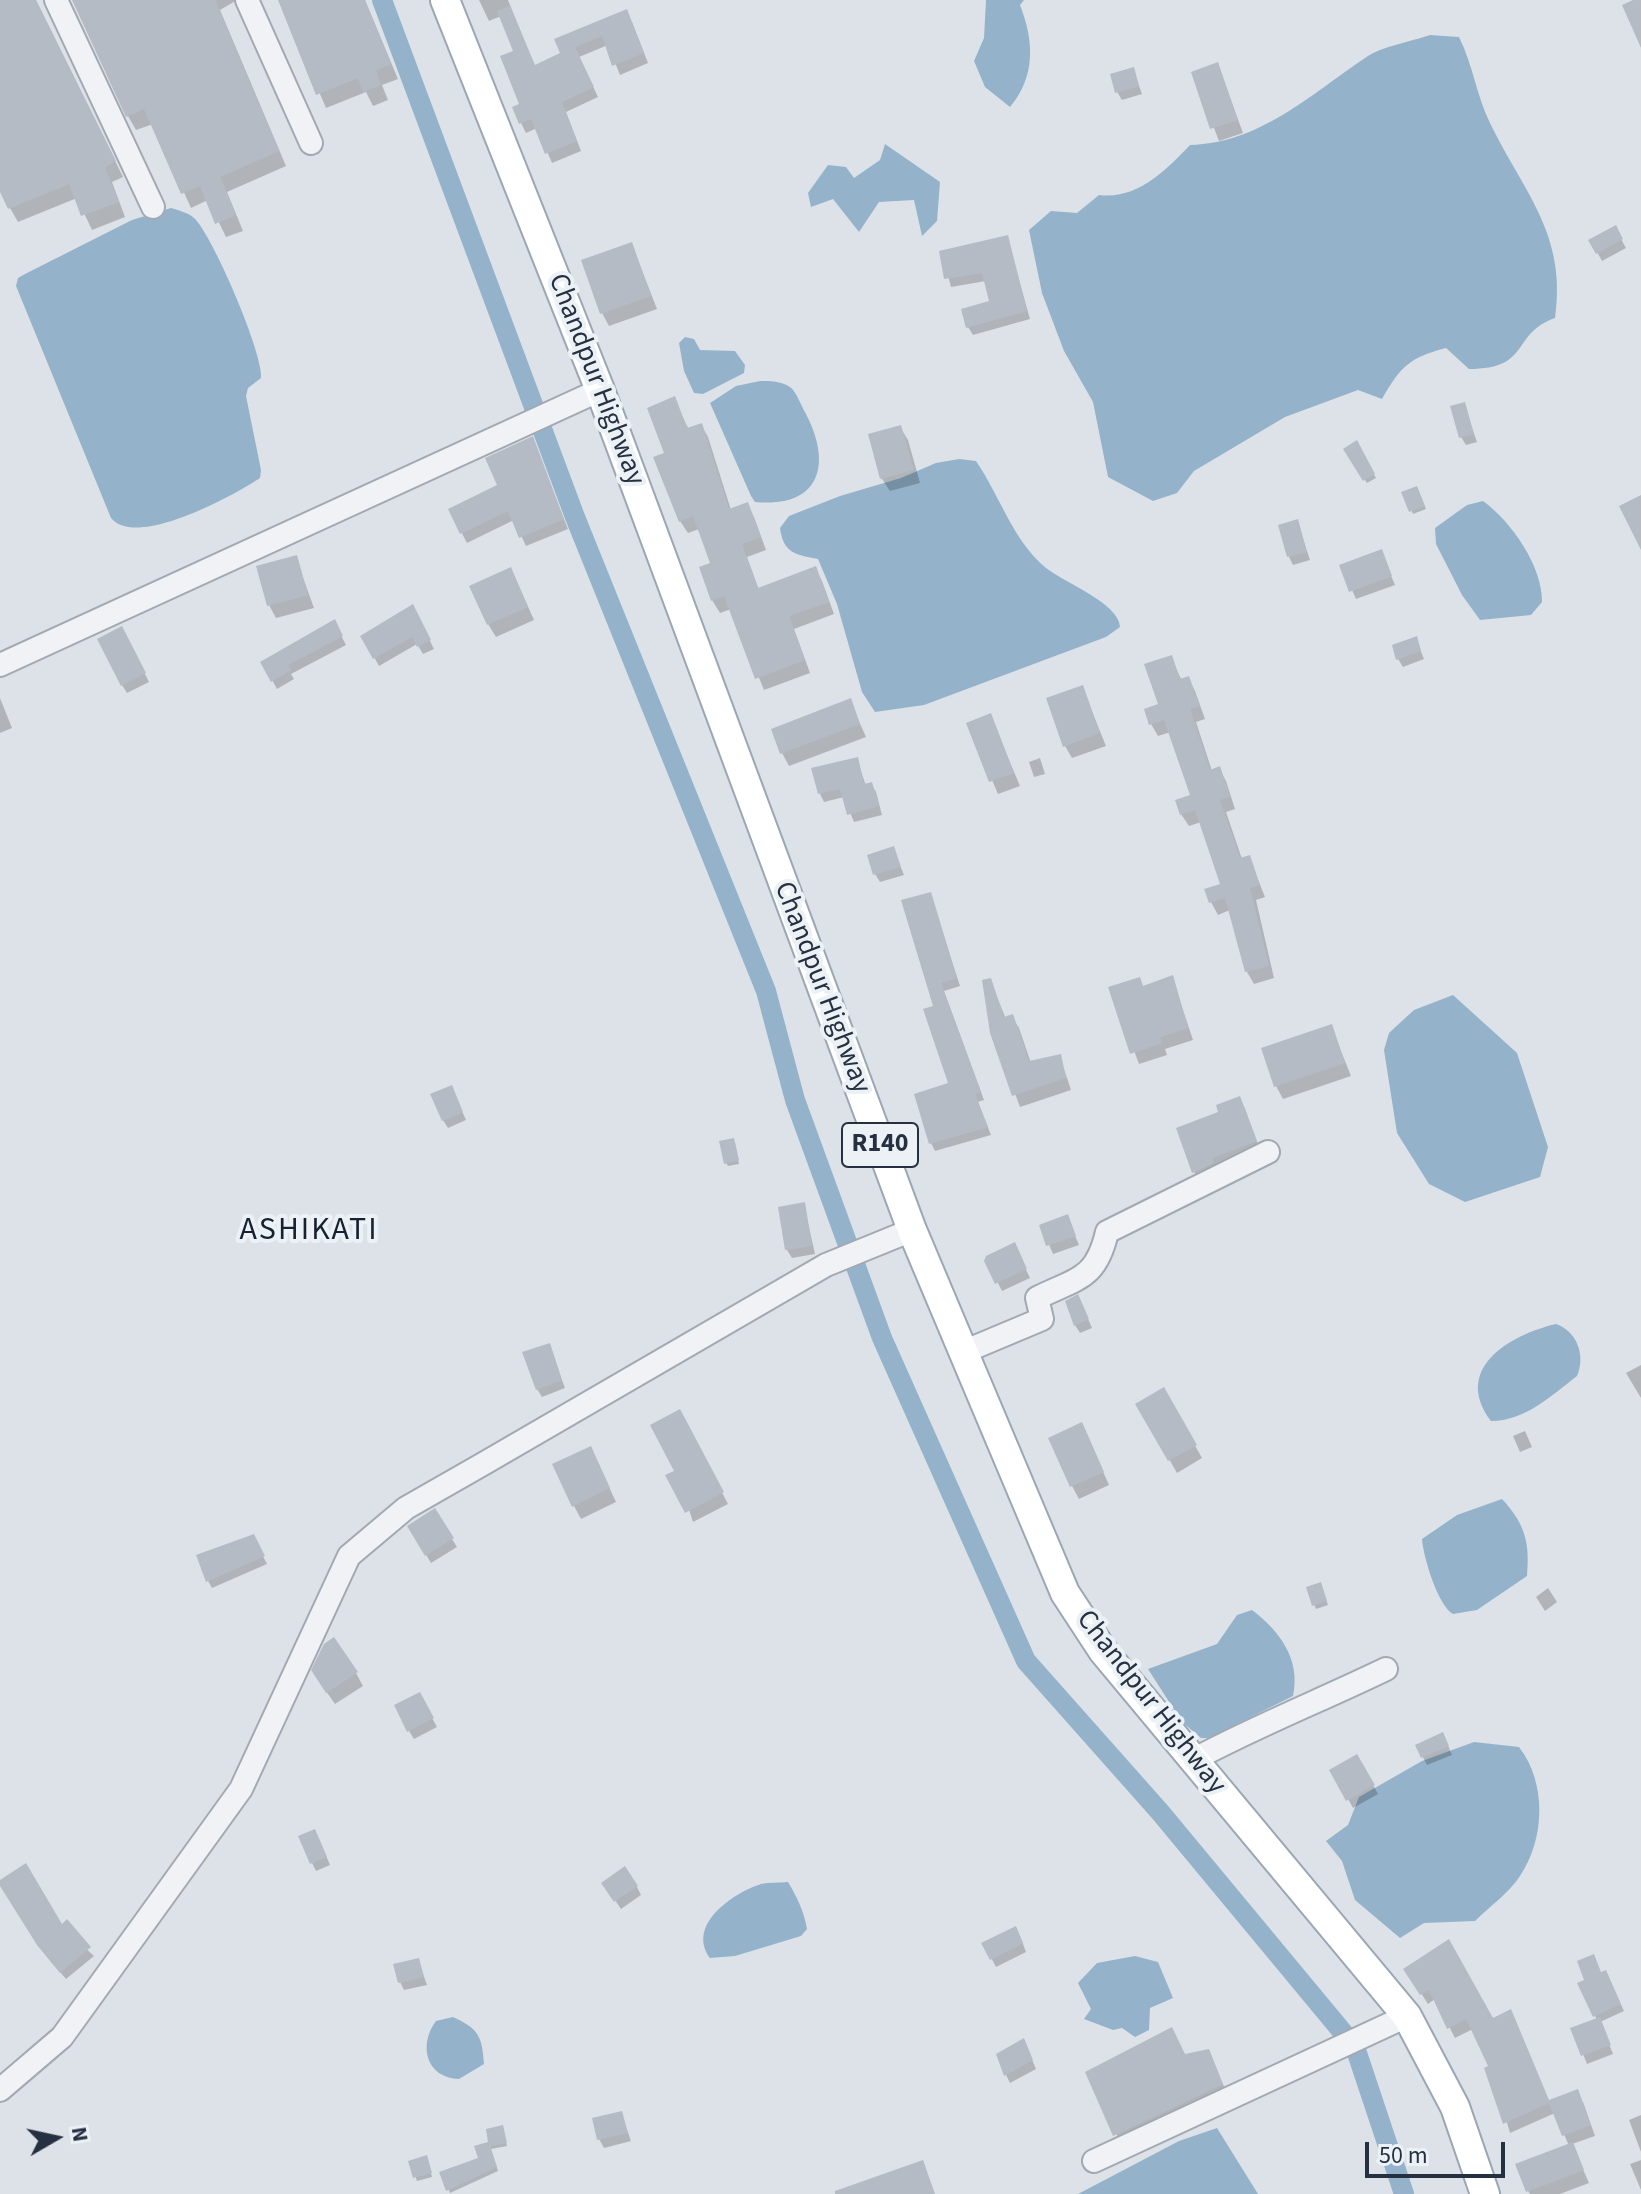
<!DOCTYPE html>
<style>
body{margin:0}
#map{position:relative;width:1641px;height:2194px;overflow:hidden;background:#dde2e8;font-family:"Source Sans 3",sans-serif}
canvas{display:block}
.north{position:absolute;left:16px;top:2098px;width:80px;height:80px;-webkit-text-stroke:6px #ecf1f6;paint-order:stroke;rotate:81deg;font-size:22px;font-weight:700;line-height:32px;text-align:center;color:#253040}
.north::after{content:'';display:block;margin:auto;width:28px;height:36px;background:#253040;clip-path:polygon(50% 0,100% 100%,50% 72%,0 100%)}
.scale{position:absolute;left:1365px;top:2142px;width:140px;height:36px;box-sizing:border-box;border:4px solid #253040;border-top:0;padding-left:10px;font-size:24px;line-height:28px;white-space:nowrap;color:#253040;-webkit-text-stroke:6px #ecf1f6;paint-order:stroke}
</style>
<div id="map">
<canvas width="1641" height="2194"></canvas>
<div class="north">N</div>
<div class="scale">50 m</div>
</div>
<script>
const ctx = document.querySelector('canvas').getContext('2d');
ctx.lineJoin = 'round';
function paint(path, color) {
  ctx.fillStyle = color;
  ctx.fill(path, 'evenodd');
}
function trace(path, color, width, dash) {
  ctx.strokeStyle = color;
  ctx.lineWidth = width;
  ctx.lineCap = dash ? 'butt' : 'round';
  ctx.setLineDash(dash || []);
  ctx.stroke(path);
}
function label(font, color, halo, rows, align = 'center') {
  ctx.font = font + ' "Source Sans 3",sans-serif';
  ctx.lineWidth = 8;
  ctx.setLineDash([]);
  ctx.textBaseline = 'middle';
  ctx.strokeStyle = halo;
  ctx.fillStyle = color;
  for (const [text, x, y, turn = 0] of rows) {
    ctx.save();
    ctx.translate(x, y);
    ctx.rotate((+turn || 0) * Math.PI / 180);
    ctx.textAlign = isNaN(turn) ? turn : align;
    if (halo) ctx.strokeText(text, 0, 0);
    ctx.fillText(text, 0, 0);
    ctx.restore();
  }
}
const water = new Path2D(`
 M986 0H1024L1020 5C1034 41 1036 76 1010 107L985 87 974 61 984 38Z
 M1430 35 1459 37C1473 65 1476 94 1490 123 1524 193 1567 234 1555 318 1510 334 1532 369 1469 369L1446 348C1409 358 1401 366 1382 399L1358 390 1285 417 1194 471 1177 493 1153 501 1108 477 1093 402 1064 351 1042 293 1029 230 1051 211 1077 213 1099 195C1137 200 1166 170 1190 145 1260 143 1310 95 1365 58 1382 46 1410 42 1430 35Z
 M885 144 940 182 937 221 922 236 914 200 879 202 859 232 833 199 811 207 808 193 828 165 846 167 854 178 880 160Z
 M171 208C178 210 189 213 194 218 212 234 264 355 261 378L248 388 246 396 261 470 260 478C233 496 136 549 111 518L16 286 18 278 25 274 132 220Z
 M685 337 694 339 700 350 735 351 745 365 744 373 703 394 694 393 684 371 679 343Z
 M760 381C770 381 781 381 790 387 797 392 801 406 806 414 832 464 821 508 755 502L751 496 710 403 736 386Z
 M959 459 976 461C1000 496 1013 541 1046 568 1065 583 1119 603 1120 627L1106 637 924 705 875 712 862 692 837 604 818 559C796 555 783 553 780 528L789 516 840 496 901 478 936 463Z
 M1483 501C1511 521 1543 567 1542 602L1531 615 1480 620 1462 595 1436 544 1435 528 1467 505Z
 M1453 995 1517 1053 1548 1147 1540 1177 1465 1202 1429 1184 1397 1133 1384 1050 1389 1033 1414 1010Z
 M1556 1324C1577 1331 1586 1356 1577 1376 1551 1396 1525 1421 1491 1421 1452 1369 1509 1335 1556 1324Z
 M1502 1499C1525 1524 1530 1542 1527 1576L1477 1610 1453 1614C1438 1606 1423 1556 1422 1539L1457 1515Z
 M1252 1610C1280 1631 1301 1660 1293 1696L1209 1738H1201L1182 1722 1148 1669 1217 1644 1237 1615Z
 M1474 1742 1519 1747C1547 1783 1545 1839 1520 1876 1509 1893 1489 1907 1475 1921L1424 1923 1400 1938 1355 1900 1342 1861 1326 1841 1348 1825 1359 1797 1422 1761Z
 M788 1882C797 1897 804 1911 807 1929L801 1936 735 1956 710 1958C686 1925 733 1893 761 1884 769 1882 779 1883 788 1882Z
 M1135 1956 1158 1962 1173 1998 1150 2008 1149 2030 1135 2037 1122 2028 1113 2030 1084 2019 1091 2009 1078 1983 1097 1963Z
 M453 2017C479 2029 482 2036 484 2064L459 2079C426 2078 418 2045 436 2021Z
 M1217 2128 1258 2194H1078L1179 2141Z`);
const shadow = new Path2D(`
 M0 0H36L123 177 112 182 125 217 92 230 77 198 18 222 10 208 0 187Z
 M74 0H237L220 10 286 166 227 192 243 231 226 237 208 200 191 208 153 124 136 130 128 116Z
 M280 0H365L398 79 382 85 388 100 373 106 366 92 326 108Z
 M479 0H508L535 67 563 55 557 40 632 22 648 63 620 75 608 45 579 57 598 97 566 112 581 151 552 163 537 128 526 133 521 123 516 52 501 16 489 21Z
 M1218 65 1243 133 1219 141 1193 73Z
 M1133 69 1142 94 1122 100 1117 92Z
 M1615 228 1626 248 1602 261 1591 241Z
 M1007 237 1030 319 973 335 968 327 991 302 986 281 951 287 942 252Z
 M632 245 657 309 609 326 602 313Z
 M674 399 689 430 701 425 708 437 731 510 747 504 754 517 766 550 747 557 759 590 815 569 822 581 834 614 794 629 810 673 764 690 731 609 720 613 712 600 713 564 699 529 688 533 680 521 667 454Z
 M1464 405 1477 442 1466 445 1461 437Z
 M900 427 908 440 920 483 890 491 882 479 870 435Z
 M532 439 568 529 526 546 514 520 467 543 450 510 500 486Z
 M1356 443 1376 478 1367 483 1345 449Z
 M1418 491 1426 509 1413 514 1404 493Z
 M1297 521 1310 560 1293 565 1289 557Z
 M1381 552 1395 585 1356 599 1342 567Z
 M296 558 314 608 276 618 269 605Z
 M517 582 534 620 496 637 488 624Z
 M417 615 434 649 423 654 417 644 379 666 363 637Z
 M334 622 346 645 291 674 294 679 277 689 262 662Z
 M126 636 149 682 127 693 122 685Z
 M1416 639 1424 659 1403 667 1398 659Z
 M1171 658 1182 681 1188 678 1195 691 1205 719 1196 722 1212 771 1219 769 1226 781 1235 809 1226 812 1242 859 1249 857 1265 897 1256 900 1274 978 1254 984 1247 972 1230 910 1218 915 1211 902 1207 890 1222 885 1201 822 1189 826 1181 814 1193 797 1171 732 1158 736 1151 724 1161 705Z
 M1082 687 1106 746 1072 758 1065 746Z
 M0 698 12 728 0 733Z
 M850 701 866 737 789 766 782 753Z
 M990 715 1020 786 998 794 968 724Z
 M1040 758 1045 774 1034 777 1029 762Z
 M857 759 866 786 871 784 876 792 882 815 854 822 844 797 824 802 820 794Z
 M893 848 904 875 880 882 875 874Z
 M930 894 960 986 944 991 984 1100 978 1102 991 1135 935 1151 931 1143 951 1085 935 1007Z
 M1172 977 1193 1040 1165 1049 1167 1055 1139 1064 1111 989 1144 988Z
 M990 980 1006 1019 1012 1017 1019 1028 1031 1063 1060 1057 1071 1090 1020 1107 992 1032Z
 M1331 1026 1351 1076 1283 1099 1276 1086Z
 M455 1095 466 1120 448 1128 443 1120Z
 M1244 1106 1260 1150 1199 1180 1194 1172Z
 M735 1143 739 1164 728 1166 726 1163Z
 M804 1205 815 1254 792 1258 787 1250Z
 M1067 1217 1079 1245 1053 1254 1041 1226Z
 M1018 1253 1030 1278 1002 1291 987 1261Z
 M1082 1305 1092 1328 1080 1333 1075 1325Z
 M549 1346 565 1388 542 1397 537 1389Z
 M1641 1365V1398L1626 1373Z
 M1164 1390 1202 1458 1177 1473 1138 1404Z
 M686 1423 728 1504 693 1522 677 1472Z
 M1525 1431 1532 1447 1520 1452 1513 1436Z
 M1088 1438 1109 1485 1079 1499 1072 1486Z
 M597 1461 616 1502 581 1519 574 1506Z
 M434 1510 457 1547 431 1563 409 1526Z
 M253 1537 267 1564 212 1588 208 1581Z
 M1308 1588H1322L1328 1605 1316 1609Z
 M1548 1588 1557 1602 1545 1611 1536 1597Z
 M356 1673 363 1686 335 1704 321 1684Z
 M419 1694 437 1727 414 1739 409 1731Z
 M1447 1743 1452 1755 1427 1765 1417 1746Z
 M1357 1756 1378 1794 1353 1808 1332 1770Z
 M319 1839 330 1865 316 1871 312 1863Z
 M637 1887 641 1895 621 1909 609 1891Z
 M62 1927 94 1956 66 1979 44 1953Z
 M1020 1936 1026 1952 996 1967 984 1944Z
 M418 1960 427 1985 404 1990 400 1982Z
 M1601 1974 1609 1980 1624 2011 1600 2022 1613 2054 1587 2064 1573 2029 1597 2020 1580 1984Z
 M1412 1979 1493 2020 1549 2102H1583L1595 2136 1572 2144 1589 2183 1560 2194H1530L1528 2191 1569 2146 1555 2113 1510 2133 1491 2068 1473 2029 1455 2038 1435 1999 1428 2004Z
 M1027 2048 1036 2069 1010 2083 1006 2075Z
 M1208 2051 1231 2102 1125 2152 1087 2073Z
 M621 2113 631 2141 604 2148 599 2139Z
 M1641 2115V2152L1629 2120Z
 M503 2131 507 2146 491 2149 498 2171 450 2193 442 2173 480 2159Z
 M1641 2160V2190L1630 2164Z
 M428 2161 432 2177 417 2181 411 2162Z`);
const canal = new Path2D(`
 M382 0 575 517 766 991 795 1100 882 1338 1026 1661 1160 1812 1355 2047 1404 2194`);
const building = new Path2D(`
 M0 0H36L116 161 105 167 119 202 81 216 69 184 8 209 0 192Z
 M72 0H215L279 151 220 177 236 215 215 224 200 186 181 194 144 109 126 117Z
 M278 0H365L391 64 376 70 381 85 363 92 358 78 316 95Z
 M1633 0H1641V48L1622 5Z
 M510 6 535 65 560 53 554 39 627 9 644 53 612 66 602 36 575 47 594 87 562 102 577 141 545 154 531 119 519 124 512 107 519 104 500 56 513 51 497 11Z
 M1218 62 1238 120 1210 129 1191 72Z
 M1134 67 1139 86 1115 93 1110 74Z
 M1616 225 1623 239 1596 254 1588 240Z
 M1008 235 1027 311 966 328 961 309 989 301 982 273 944 279 939 251Z
 M632 242 651 296 600 314 581 260Z
 M675 396 687 428 702 423 729 509 748 502 761 537 742 544 758 588 816 566 829 602 789 616 805 660 755 679 724 596 711 601 699 567 710 563 693 516 679 522 653 457 664 453 647 408Z
 M1465 402 1474 434 1459 438 1450 406Z
 M901 425 914 470 880 479 868 434Z
 M533 436 564 519 519 538 508 511 460 534 448 509 497 485 485 458Z
 M1357 440 1375 474 1363 481 1343 449Z
 M1417 486 1425 506 1409 512 1401 492Z
 M1641 495V550L1619 506Z
 M1298 519 1307 552 1287 557 1278 525Z
 M1382 549 1392 576 1349 592 1339 565Z
 M297 555 308 595 267 606 256 566Z
 M511 567 528 607 487 625 469 586Z
 M413 604 431 640 417 647 412 637 373 659 360 636Z
 M335 619 343 636 288 665 291 670 271 682 260 662Z
 M122 626 146 673 121 686 97 639Z
 M1417 636 1421 651 1396 660 1392 645Z
 M1172 655 1180 679 1189 676 1200 706 1190 709 1210 770 1220 766 1230 796 1220 800 1240 858 1250 855 1260 885 1250 888 1269 966 1245 972 1225 898 1209 903 1204 889 1220 884 1195 810 1180 815 1175 800 1190 795 1164 720 1149 725 1144 709 1158 704 1144 664Z
 M1083 685 1100 733 1063 747 1046 698Z
 M851 698 860 724 780 754 771 729Z
 M991 713 1014 773 989 782 966 723Z
 M858 757 864 784 872 782 879 806 847 815 840 789 818 794 811 768Z
 M894 846 901 867 873 875 867 855Z
 M931 892 957 978 941 983 981 1092 975 1094 988 1127 929 1144 914 1094 948 1083 923 1009 933 1006 901 900Z
 M1173 975 1188 1028 1160 1037 1162 1043 1130 1054 1108 987 1140 977 1143 986Z
 M991 978 1004 1017 1013 1014 1029 1061 1061 1054 1066 1078 1012 1096 990 1033 982 980Z
 M1332 1024 1345 1063 1274 1087 1261 1048Z
 M452 1085 463 1112 442 1121 430 1094Z
 M1240 1096 1257 1141 1212 1158 1214 1163 1192 1173 1176 1128 1218 1112 1216 1105Z
 M734 1138 739 1160 724 1164 719 1141Z
 M805 1202 812 1246 785 1250 778 1207Z
 M1068 1214 1076 1236 1046 1246 1039 1225Z
 M1015 1242 1027 1269 995 1284 984 1261 986 1256Z
 M1078 1294 1089 1319 1074 1326 1065 1301Z
 M550 1343 562 1380 536 1390 522 1352Z
 M1164 1387 1197 1445 1168 1461 1135 1404Z
 M680 1409 724 1492 685 1513 665 1475 674 1471 650 1425Z
 M1082 1422 1104 1472 1070 1487 1048 1438Z
 M591 1446 610 1488 572 1507 552 1464Z
 M435 1508 454 1538 425 1556 407 1526Z
 M254 1534 265 1556 206 1582 196 1555Z
 M1321 1582 1327 1601 1312 1606 1306 1587Z
 M334 1637 358 1672 326 1693 311 1670 324 1644Z
 M420 1692 434 1718 407 1732 394 1705Z
 M1443 1732 1449 1746 1421 1758 1415 1745Z
 M1357 1754 1375 1785 1346 1801 1329 1770Z
 M315 1829 327 1857 310 1864 298 1836Z
 M26 1863 62 1924 67 1919 91 1947 60 1973 37 1945 0 1886V1880Z
 M625 1866 638 1886 614 1902 601 1883Z
 M1016 1926 1023 1943 990 1960 981 1943Z
 M1449 1939 1493 2018 1511 2009 1549 2100 1578 2089 1591 2125 1562 2136 1549 2103 1503 2124 1484 2068 1488 2066 1466 2019 1447 2029 1429 1990 1420 1995 1403 1969Z
 M1594 1954 1601 1972 1606 1970 1621 2004 1593 2017 1577 1983 1584 1980 1577 1961Z
 M419 1958 424 1977 398 1983 393 1964Z
 M1600 2017 1611 2045 1581 2056 1570 2028Z
 M1172 2027 1185 2054 1209 2049 1223 2084 1113 2136 1085 2072Z
 M1024 2038 1033 2060 1004 2076 996 2054Z
 M622 2111 628 2133 597 2140 592 2118Z
 M503 2125 507 2143 490 2146 497 2167 446 2191 439 2172 478 2158 474 2146 488 2142 486 2129Z
 M1573 2142 1584 2170 1526 2192 1515 2164Z
 M427 2155 432 2173 413 2178 408 2161Z
 M923 2160 935 2194H835V2191Z`);
const minor = new Path2D(`
 M56 0 153 207
 M247 0 311 143
 M0 665 600 390
 M961 1353 1042 1319 1037 1298C1077 1278 1096 1280 1107 1232L1268 1152
 M1193 1760C1256 1726 1322 1700 1386 1669
 M0 2090 62 2037 241 1789 349 1556 406 1508 483 1464 826 1265 912 1230
 M1094 2161 1407 2016`);
const major = new Path2D(`
 M445 0 600 390 912 1230 1065 1593 1103 1651 1407 2016 1455 2107 1485 2194`);
const shields = [
 [880,1145,76]
];
const shieldNames = [
 ["R140",880,1145]
];
const streetNames = [
 ["Chandpur Highway",595,380,69],
 ["Chandpur Highway",821,988,69],
 ["Chandpur Highway",1150,1703,52]
];
const quarterNames = [
 ["ASHIKATI",309,1232]
];
paint(water, '#94b3cb');
paint(shadow, '#0003');
trace(canal, '#94b3cb', 20);
paint(building, '#b4bbc5');
trace(minor, '#a2a9b2', 26);
trace(major, '#9ba7b5', 32);
trace(minor, '#f0f2f6', 22);
trace(major, '#fff', 28);
for (const [x, y, w] of shields) {
  const box = new Path2D();
  box.roundRect(x - w / 2, y - 22, w, 44, 6);
  ctx.fillStyle = '#ecf1f6';
  ctx.fill(box);
  trace(box, '#253040', 2);
}
label('bold 26px', '#253040', null, shieldNames);
label('28px', '#253040', '#ecf1f6', streetNames);
ctx.letterSpacing = '2px';
label('32px', '#182130', '#ecf1f6', quarterNames);
ctx.letterSpacing = '0px';
</script>
